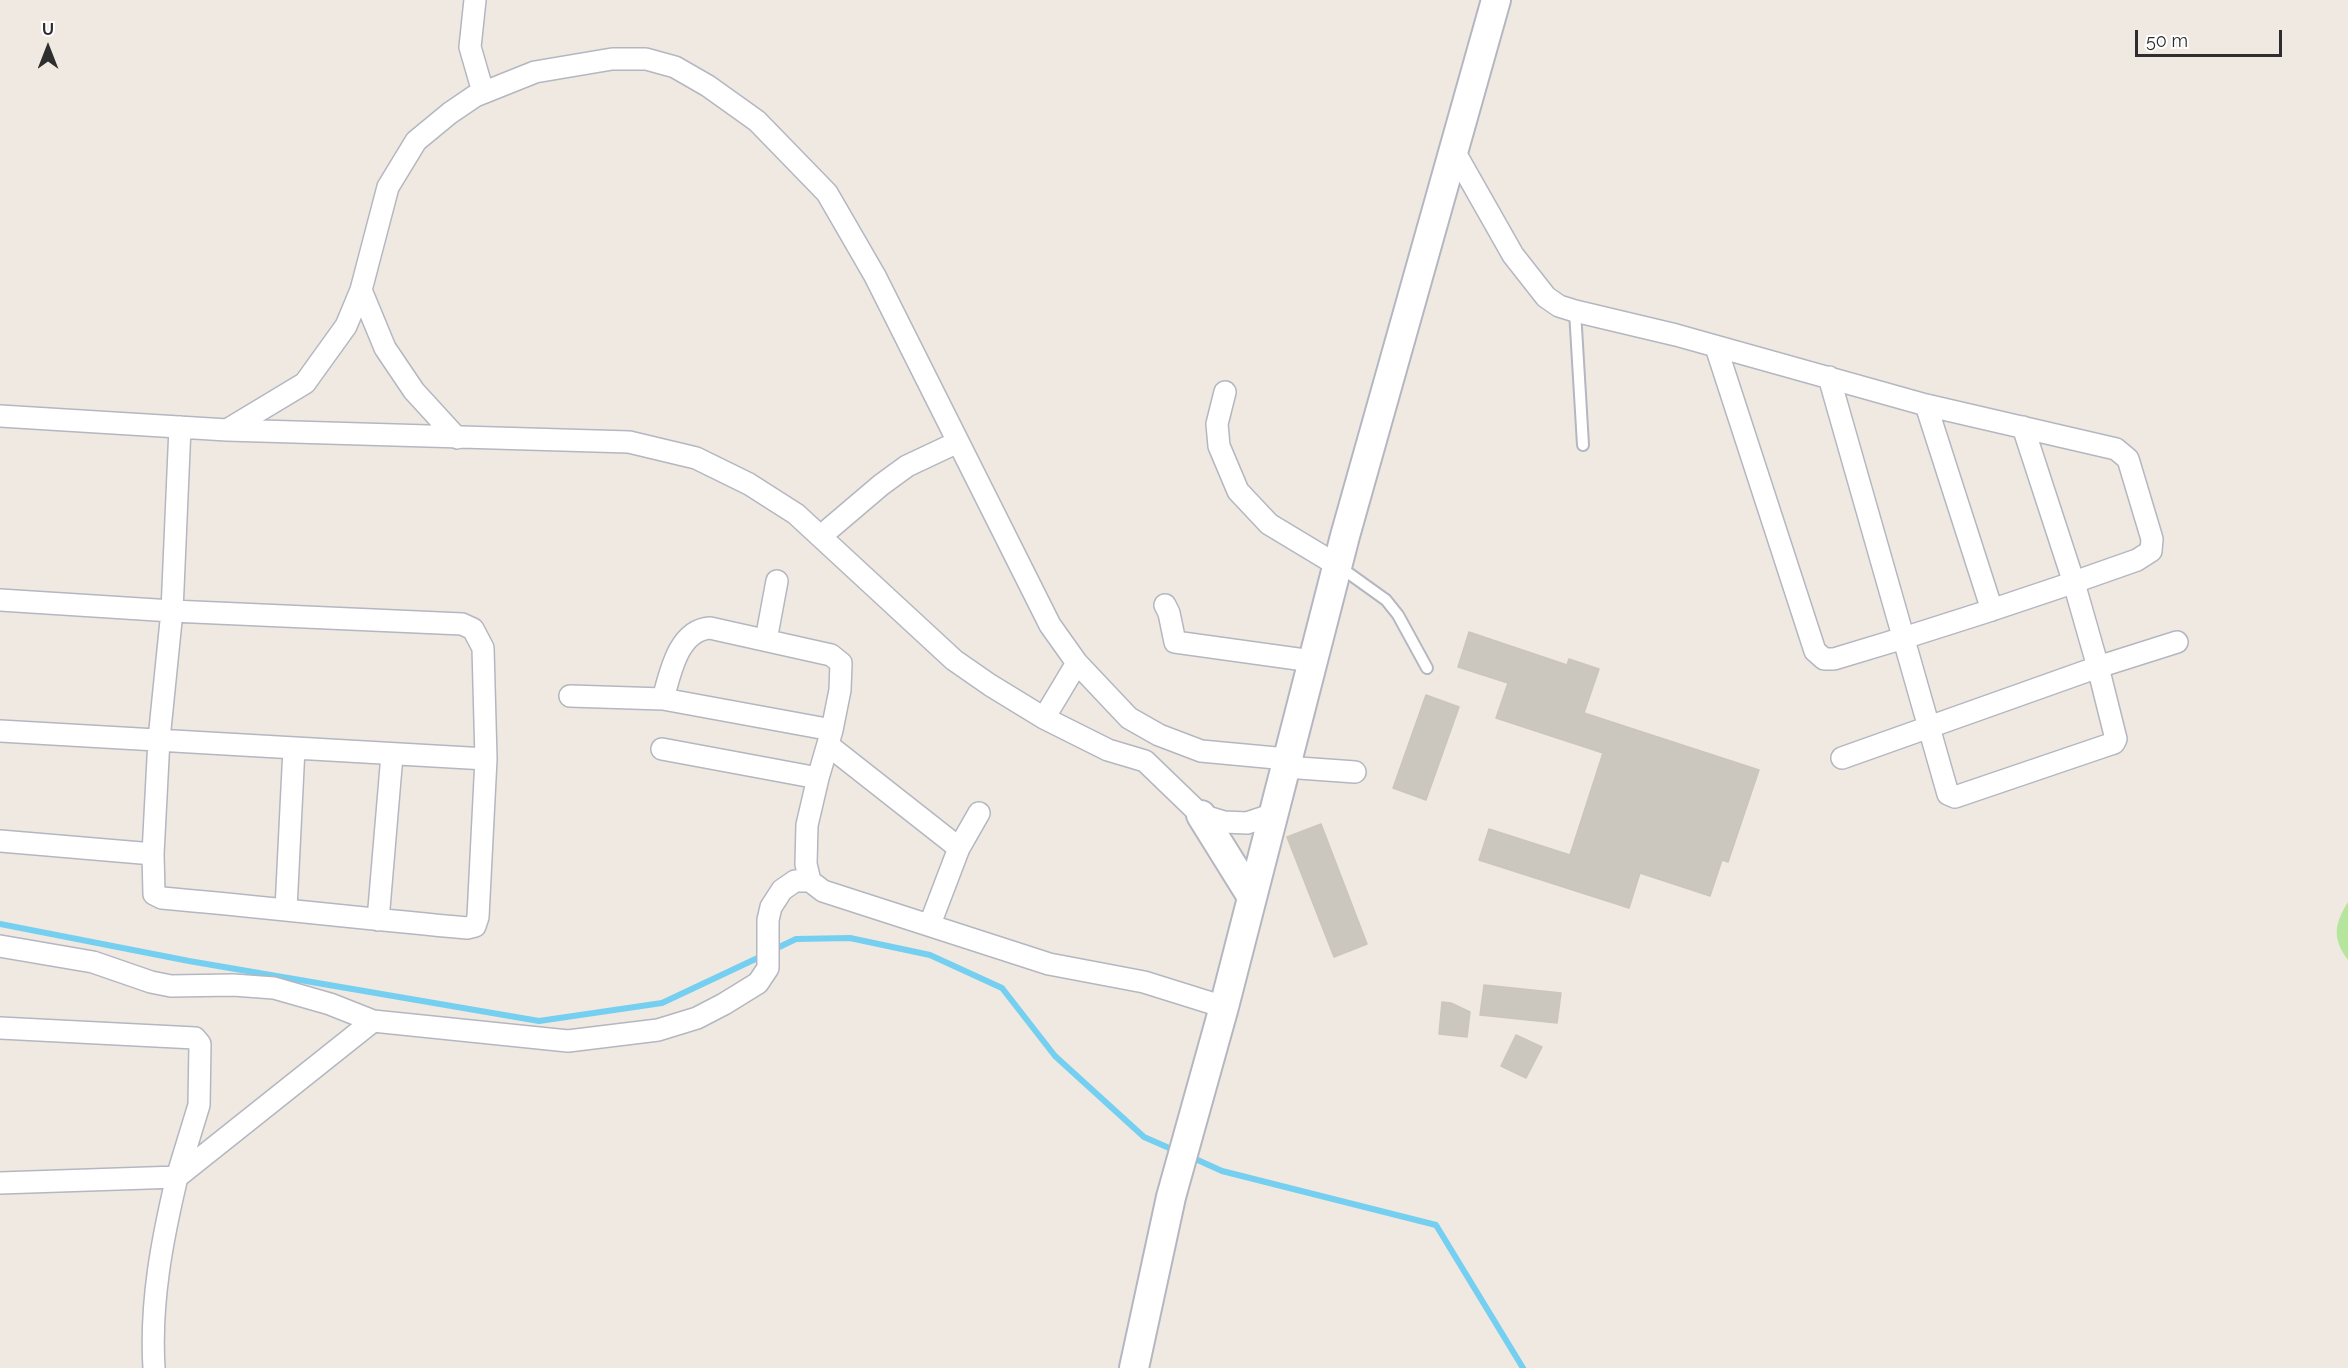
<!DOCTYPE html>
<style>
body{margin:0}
#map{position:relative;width:2348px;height:1368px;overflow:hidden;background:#efe9e1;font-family:Raleway,sans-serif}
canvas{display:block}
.north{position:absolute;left:18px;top:18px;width:60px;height:60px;-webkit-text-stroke:4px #fff;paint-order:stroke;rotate:0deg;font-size:16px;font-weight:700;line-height:24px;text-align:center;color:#2e2e2e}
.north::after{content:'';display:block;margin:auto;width:21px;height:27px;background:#2e2e2e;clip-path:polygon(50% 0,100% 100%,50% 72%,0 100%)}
.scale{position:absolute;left:2135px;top:30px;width:147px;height:27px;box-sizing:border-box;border:3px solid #2e2e2e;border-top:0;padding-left:8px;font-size:18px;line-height:21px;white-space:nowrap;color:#2e2e2e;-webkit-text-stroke:4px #fff;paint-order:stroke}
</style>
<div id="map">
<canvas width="2348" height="1368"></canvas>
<div class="north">U</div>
<div class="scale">50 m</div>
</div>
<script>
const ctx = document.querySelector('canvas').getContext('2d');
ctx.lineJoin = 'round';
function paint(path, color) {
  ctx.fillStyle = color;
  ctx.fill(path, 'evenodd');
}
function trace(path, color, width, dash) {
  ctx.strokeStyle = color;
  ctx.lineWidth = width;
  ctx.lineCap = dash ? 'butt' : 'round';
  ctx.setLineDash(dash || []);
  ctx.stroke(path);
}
const green = new Path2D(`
 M2348 902V960C2331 938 2335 923 2348 902Z`);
const stream = new Path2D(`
 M0 924 189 961 539 1021 662 1003 764 955
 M773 950 796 939 850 938 930 955 1002 988 1055 1056 1144 1137 1176 1151
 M1191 1157 1222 1171 1436 1225 1523 1368`);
const building = new Path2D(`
 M1469 632 1567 665 1569 659 1599 669 1584 713 1759 770 1728 862 1722 860 1710 896 1640 873 1629 908 1479 860 1489 829 1570 855 1603 753 1496 718 1508 683 1458 667Z
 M1426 695 1459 707 1426 800 1393 788Z
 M1321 824 1367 944 1334 957 1287 837Z
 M1484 985 1561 993 1557 1023 1480 1015Z
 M1442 1002 1451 1003 1470 1012 1467 1037 1439 1034Z
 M1516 1035 1542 1047 1526 1078 1501 1066Z`);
const lane = new Path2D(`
 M1575 311 1583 445
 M1340 567 1386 600 1398 615 1427 668`);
const street = new Path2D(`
 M475 0 470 47 483 92
 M1454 151 1513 255 1546 297 1559 306 1575 311 1676 335 1926 405 2116 449 2128 459 2152 539 2151 551 2137 560C2037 596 1936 629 1834 659H1824L1815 651 1716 347
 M361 290 385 348 414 391 457 438
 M1829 377 1948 794 1955 797 2108 745 2114 743 2116 739 2098 667 2074 583 2023 427
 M1225 392 1217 424 1219 446 1238 491 1269 524 1337 565
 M1926 405 1992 610
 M0 416 227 430 629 442 696 458 749 484 796 514 954 660 990 685 1044 718 1108 750 1145 761 1201 815 1224 822 1247 823 1274 814
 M227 430 305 383 346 326 361 290 388 187 416 141 450 113 475 96 535 72 612 59H646L675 67 708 86 757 121 827 193 875 276 1050 625 1077 663 1129 718 1159 735 1201 751 1287 759
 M821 536 881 485 907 466 958 442
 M0 600 172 611 462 624 473 629 483 648 486 759 478 917 475 926 467 928C366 919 264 907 162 898L154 894 153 854 159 739 172 611 180 427
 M1165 605 1169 613 1175 642 1312 661
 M766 640 777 581
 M570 696 663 699
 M1044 718 1077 663
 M832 730 663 699C670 674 678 630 710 628L831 655 841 663 840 690 832 730 818 778 807 825 806 864 810 881 823 891 1049 964 1144 982 1224 1007
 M0 731 486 759
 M828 745 959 848 930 924
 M662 749 818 778
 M1842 758 2098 667 2177 642
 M1285 767 1355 772
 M0 841 153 854
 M959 848 979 813
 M286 909 294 748
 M378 920 392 755
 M0 946 93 962 151 982 171 986 233 985 274 988 330 1004 373 1021
 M0 1028 195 1038 200 1044 199 1105 177 1177 373 1021 568 1041 658 1030 697 1018 724 1004 758 983 768 968V920L771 907 782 890 795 881H810
 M0 1183 177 1177C162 1240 150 1303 154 1368`);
const secondary = new Path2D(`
 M1201 815 1252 897
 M1134 1368 1171 1197 1224 1007 1345 536 1496 0`);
paint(green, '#b6e59e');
trace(stream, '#75cff0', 6);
paint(building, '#cbc7bf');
trace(building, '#cbc5ba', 1.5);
trace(lane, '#b4b7c1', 14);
trace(street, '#b4b7c1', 24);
trace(secondary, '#b4b7c1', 32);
trace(lane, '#fff', 10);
trace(street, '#fff', 21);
trace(secondary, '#fff', 28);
</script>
